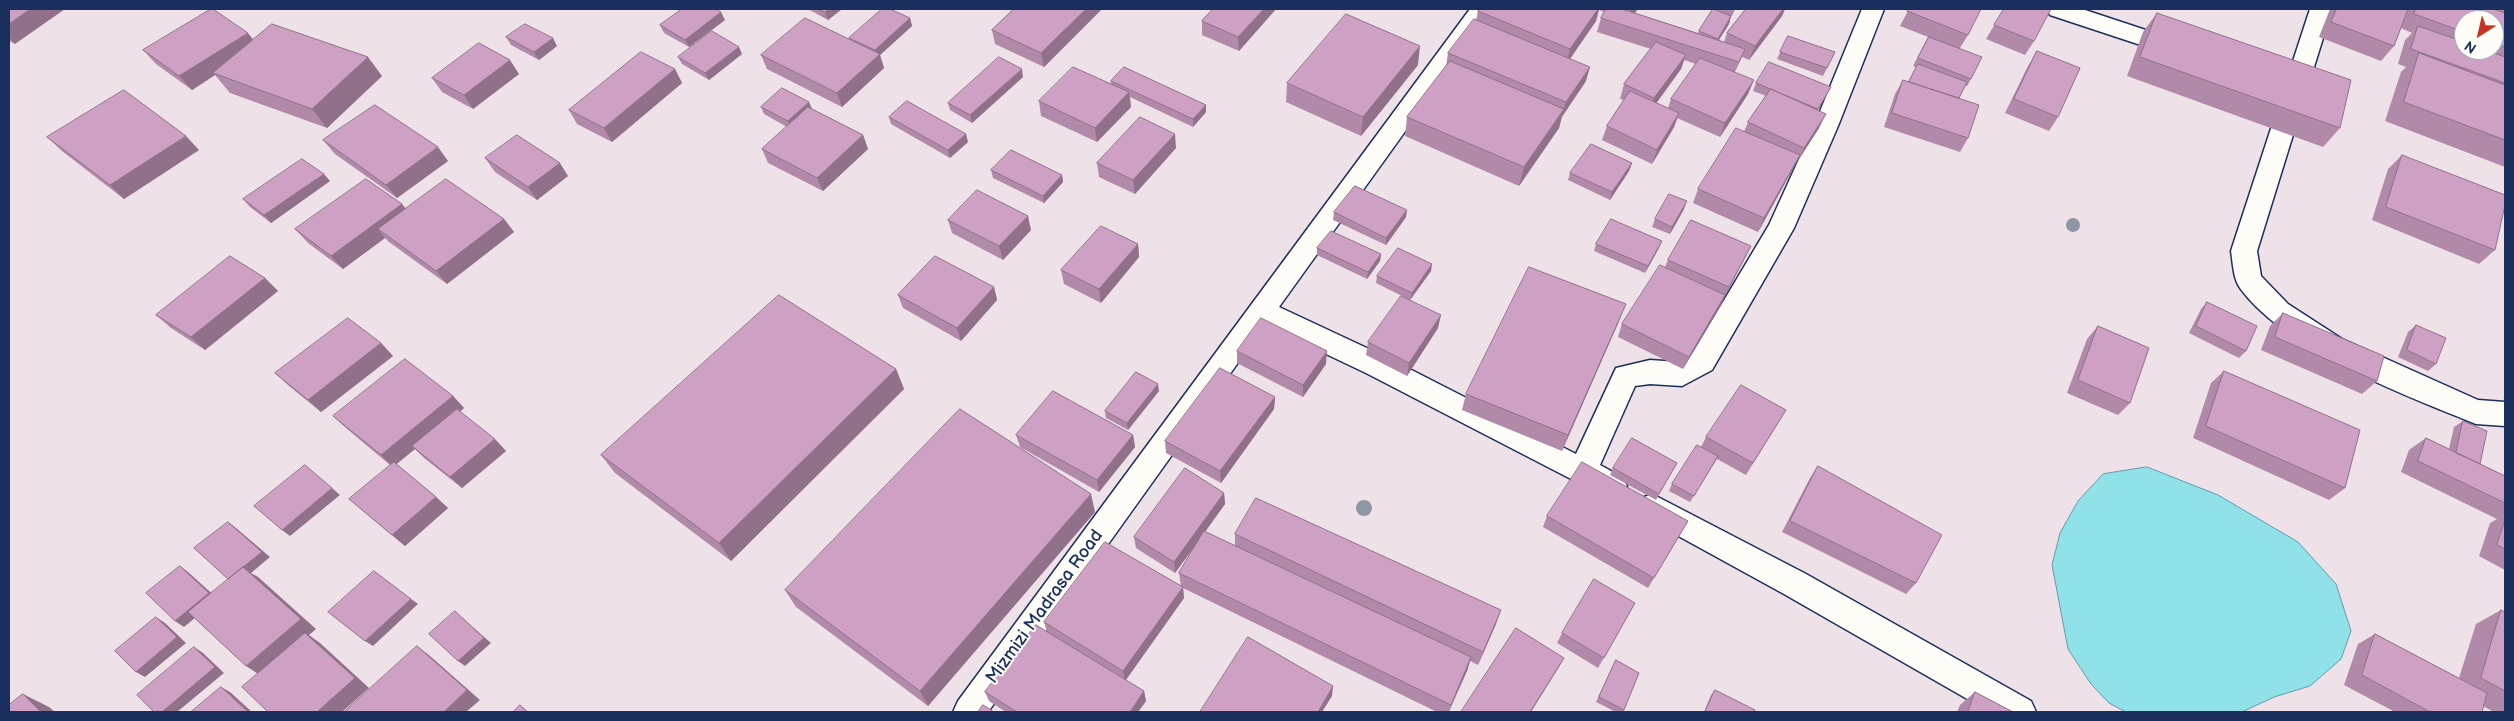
<!DOCTYPE html>
<style>
body{margin:0}
#map{position:relative;width:2514px;height:721px;overflow:hidden;background:#efe1e8;font-family:"Balsamiq Sans",sans-serif}
canvas{display:block}
.frame{position:absolute;inset:0;border:10px solid #1b2f5e;pointer-events:none}
.north{position:absolute;left:2454px;top:10px;width:50px;height:50px;box-sizing:border-box;background:#fdfcf7;border:1px solid #a3aaba;border-radius:50%;rotate:215deg;font-size:14px;font-weight:700;line-height:20px;text-align:center;color:#1b2f5e}
.north::after{content:'';display:block;margin:auto;width:18px;height:22px;background:#c8321e;clip-path:polygon(50% 0,100% 100%,50% 72%,0 100%)}
</style>
<div id="map">
<canvas width="2514" height="721"></canvas>
<div class="frame"></div>
<div class="north">N</div>
</div>
<script>
const ctx = document.querySelector('canvas').getContext('2d');
ctx.lineJoin = 'round';
function paint(path, color) {
  ctx.fillStyle = color;
  ctx.fill(path, 'evenodd');
}
function trace(path, color, width, dash) {
  ctx.strokeStyle = color;
  ctx.lineWidth = width;
  ctx.lineCap = dash ? 'butt' : 'round';
  ctx.setLineDash(dash || []);
  ctx.stroke(path);
}
function label(font, color, halo, rows, align = 'center') {
  ctx.font = font + ' "Balsamiq Sans",sans-serif';
  ctx.lineWidth = 4;
  ctx.setLineDash([]);
  ctx.textBaseline = 'middle';
  ctx.strokeStyle = halo;
  ctx.fillStyle = color;
  for (const [text, x, y, turn = 0] of rows) {
    ctx.save();
    ctx.translate(x, y);
    ctx.rotate((+turn || 0) * Math.PI / 180);
    ctx.textAlign = isNaN(turn) ? turn : align;
    if (halo) ctx.strokeText(text, 0, 0);
    ctx.fillText(text, 0, 0);
    ctx.restore();
  }
}
const water = new Path2D(`
 M2147 467 2218 495 2298 542 2336 584 2351 631 2341 659 2310 686 2274 697 2242 712H2126L2109 703 2091 684 2068 649 2052 565 2060 533 2078 501 2103 474Z`);
const minor = new Path2D(`
 M1470 9H1493L1279 307 1386 357 1576 454 1616 368 1650 360 1678 362 1692 354 1769 225 1814 126 1862 9H1884L1838 126 1794 228 1712 370 1682 386 1650 384 1635 386 1600 465 1622 477 1627 486 1622 495 1612 499 1602 495 1366 373 1265 325 988 712H953L958 701Z
 M2047 9H2082L2185 43 2189 49 2185 55 2177 57 2050 15Z
 M2310 9H2332L2257 251 2261 276 2288 304 2342 339 2478 400 2505 402V426L2476 424 2466 420C2397 392 2285 349 2240 288 2233 278 2233 263 2231 251Z
 M1652 494 1806 574 2031 701 2036 712H1990L1784 594 1642 516 1637 507 1642 498Z`);
const trees = [
 [2073,225,7],
 [1364,508,8]
];
const wall = new Path2D(`
 M9 9 15 44 9 41Z
 M808 9H842L828 20Z
 M1014 9H1102L1044 67 995 44 992 30Z
 M1213 9H1276L1239 51 1202 35V21Z
 M1480 9H1638L1635 13 1698 33 1712 10 1709 9H1735L1732 16H1731L1729 24 1719 40 1724 42 1727 33 1746 9H1785L1782 16 1749 60 1742 57 1735 72 1748 94 1720 137 1677 118 1674 127 1652 164 1602 140 1607 126 1624 100 1620 99 1624 84 1651 49 1597 32 1601 18 1604 12 1599 10 1596 21 1570 59 1586 81 1562 116 1559 128 1519 186 1405 136 1407 117 1446 67 1448 53 1476 20 1478 11ZM1684 60 1696 64 1671 99 1668 108 1656 103 1681 69Z
 M1909 9 1968 35 1960 48 1971 79 1967 86H1965L1959 98 1968 138 1960 152 1884 127 1895 94 1903 80 1908 82 1916 67 1913 66 1928 37 1900 26Z
 M2004 9 2034 41 2025 55 1986 39Z
 M2330 9H2505V167L2385 121 2401 72 2406 67 2398 64 2405 40 2412 33 2401 28 2394 46 2381 61 2319 37ZM2464 20H2494V50H2464Z
 M2157 13 2340 128 2323 147 2127 76 2143 32Z
 M910 18 912 26 880 55 884 68 842 107 767 69 761 55 849 39V38Z
 M725 20 689 47 664 33 660 25Z
 M1788 36 1835 52 1823 76 1777 59Z
 M506 37 557 46 539 60 511 45Z
 M253 40 382 76 327 128 230 93 215 75 192 90 156 64 143 50Z
 M2037 51 2058 117 2049 131 2005 113 2028 66Z
 M742 54 709 80 682 64 678 57Z
 M1418 65 1361 136 1286 102 1287 83Z
 M675 69 682 83 612 142 577 124 569 110Z
 M519 74 473 109 442 92 432 78Z
 M1023 77 972 123 950 110 948 103Z
 M1111 81 1206 105V112L1193 127 1130 97 1131 107 1097 142 1041 116 1039 101 1111 84Z
 M1756 83 1831 87 1818 110 1819 128 1797 161 1758 232 1693 203 1698 189 1744 132 1748 122 1766 96 1753 91Z
 M761 107 812 109 863 135 868 149 823 191 768 163 762 149 787 127 764 114Z
 M889 117 968 142 950 158 891 124Z
 M47 137 199 150 124 199 62 151Z
 M323 140 448 161 397 198 335 154Z
 M1176 148 1135 194 1099 177 1097 163Z
 M2402 155 2495 250 2479 264 2372 220 2388 169Z
 M485 158 568 176 537 200 495 172Z
 M1632 163 1629 171 1610 200 1568 180 1570 173Z
 M991 170 1062 175 1063 182 1044 203 993 178Z
 M330 181 271 223 250 207 243 199Z
 M402 204 405 208 504 219 514 232 447 284 389 242 385 238 343 269 308 243 295 229Z
 M1684 209 1670 234 1652 227 1655 219Z
 M1334 212 1406 217 1386 245 1333 220Z
 M948 220 1031 230 1003 260 952 233Z
 M1138 244 1139 257 1101 303 1064 284 1061 270Z
 M1596 244 1659 248 1645 273 1594 251Z
 M1751 246 1719 308 1683 369 1618 337 1622 324 1665 267 1668 260Z
 M1317 248 1381 254 1380 261 1367 279 1317 255Z
 M1431 271 1410 300 1376 283 1377 276Z
 M265 278 278 291 205 350 171 328 156 315Z
 M994 287 997 300 961 341 903 308 898 295Z
 M2207 302 2246 351 2239 358 2189 333 2201 309Z
 M2283 313 2377 381 2362 394 2261 350 2270 326Z
 M1619 321 1562 451 1462 410 1466 394Z
 M2416 325 2436 364 2428 371 2398 357 2408 332Z
 M2098 326 2130 403 2118 415 2067 393 2087 339Z
 M1438 328 1407 376 1366 355 1368 342Z
 M381 343 393 356 321 412 289 386 275 373Z
 M1237 351 1326 364 1303 397 1237 363Z
 M896 369 904 389 731 561 615 473 601 455Z
 M2224 371 2345 488 2329 500 2193 438 2211 383Z
 M1159 391 1128 430 1106 418 1105 411Z
 M453 396 464 408 460 412 506 451 462 488 424 458 415 449 396 464 436 497 448 508 405 546 362 510 390 465 346 428 333 416Z
 M1275 397 1274 409 1221 483 1166 453 1165 441Z
 M1786 410 1746 475 1717 459 1690 502 1669 491 1672 484 1701 447 1706 437Z
 M2463 421 2480 464 2505 476V570L2479 556 2490 523 2497 519 2401 472 2409 450 2426 438 2449 449 2454 427Z
 M1016 435H1133L1135 447 1099 492 1020 447Z
 M1677 463 1656 500 1610 475 1613 468Z
 M1818 466 1916 583 1906 594 1782 532 1810 478Z
 M1224 493 1225 504 1205 532 1235 546V534L1496 624 1478 665 1470 661 1467 671 1449 712H1437L1183 588 1184 598 1126 680 1144 691 1146 701 1138 712H1006L989 701 985 692 1047 632 1044 622 1181 586 1179 573 1201 538 1175 573 1136 548 1134 537Z
 M1095 512 928 706 796 607 785 590Z
 M1547 516 1681 533 1648 588 1543 527Z
 M1635 603 1598 668 1557 643 1562 633Z
 M2501 610 2505 612V712H2494L2483 706 2482 712H2395L2344 685 2358 644 2375 634 2459 678 2476 624Z
 M1616 660 1624 710 1623 712H1616L1596 702Z
 M1715 690 1754 712H1704L1711 695Z
 M1975 692 2013 712H1957L1960 705Z`);
const shadedWall = new Path2D(`
 M30 9H65L15 44 9 37V24Z
 M829 9H842L828 20 825 12Z
 M1086 9H1102L1044 67 1041 53Z
 M1264 9H1276L1239 51 1238 37Z
 M1598 9H1599L1596 21 1567 63 1570 49Z
 M1631 9H1638L1627 22Z
 M1783 9H1785L1782 16 1749 60 1755 46Z
 M721 12 725 20 689 47 685 40Z
 M1731 16 1729 24 1715 46 1718 39Z
 M910 18 912 26 880 55 884 68 842 107 837 93 877 57 875 50Z
 M248 33 259 47 213 73 215 75 192 90 179 76Z
 M553 38 557 46 539 60 534 52Z
 M1420 46 1418 65 1361 136 1363 117Z
 M739 47 742 54 709 80 705 73Z
 M1686 55 1681 69 1650 112 1654 98Z
 M368 57 382 76 327 128 312 109Z
 M510 60 519 74 473 109 464 95Z
 M1590 67 1586 81 1562 117 1566 102Z
 M675 69 682 83 612 142 604 128Z
 M1022 69 1023 77 972 123 970 115Z
 M1754 80 1748 94 1720 137 1725 123Z
 M1129 92 1131 107 1097 142 1095 128Z
 M809 102 812 109 791 129 788 121Z
 M1206 105V112L1193 127V119Z
 M1564 109 1559 128 1519 186 1524 167Z
 M1679 113 1674 127 1652 164 1657 150Z
 M1826 114 1819 128 1798 161 1804 148Z
 M966 134 968 142 950 158 948 150Z
 M1175 134 1176 148 1135 194 1133 180Z
 M863 135 868 149 823 191 817 178Z
 M186 136 199 150 124 199 110 185Z
 M438 147 448 161 397 198 386 185Z
 M1800 155 1793 169 1758 232 1764 218Z
 M560 163 568 176 537 200 528 187Z
 M1632 163 1629 171 1610 200 1612 192Z
 M324 174 330 181 271 223 264 215Z
 M1062 175 1063 182 1044 203 1043 196Z
 M1687 201 1684 209 1670 234 1672 227Z
 M402 204 413 218 378 229 385 238 343 269 331 256Z
 M1407 210 1406 217 1386 245V238Z
 M1028 216 1031 230 1003 260 999 246Z
 M504 219 514 232 447 284 436 271Z
 M1662 241 1659 248 1645 273 1648 266Z
 M1138 244 1139 257 1101 303 1099 289Z
 M1751 246 1719 308 1683 369 1689 357 1724 297Z
 M1381 254 1380 261 1367 279 1368 272Z
 M1432 264 1431 271 1410 300 1412 293Z
 M265 278 278 291 205 350 191 337Z
 M994 287 997 300 961 341 957 328Z
 M1626 304 1619 321 1562 451 1568 435Z
 M1441 315 1438 328 1407 376 1409 363Z
 M381 343 393 356 321 412 308 400Z
 M1327 351 1326 364 1303 397V385Z
 M896 369 904 389 731 561 719 543Z
 M1158 384 1159 391 1128 430 1127 423Z
 M453 396 464 408 415 449 412 446 415 449 393 467 381 455Z
 M1275 397 1274 409 1221 483 1220 471Z
 M1133 435 1135 447 1099 492 1097 480Z
 M495 439 506 451 462 488 450 477Z
 M332 488 340 495 290 536 282 530Z
 M1224 493 1225 504 1175 573 1174 562Z
 M1091 494 1095 512 928 706 920 691Z
 M436 497 448 508 405 546 392 535Z
 M228 522 236 528 270 557 251 573 258 577 316 629 309 635 320 643 369 688 342 712H317L246 666 228 579Z
 M180 566 188 572 218 599 184 627 175 621Z
 M1183 587 1184 598 1125 681 1123 671Z
 M411 599 418 604 373 646 365 641Z
 M1501 610 1496 624 1478 665 1483 652Z
 M156 617 165 623 186 643 145 677 136 672Z
 M461 617 491 643 465 666 458 661Z
 M417 646 430 656 480 700 466 712H444Z
 M194 647 203 653 224 673 177 712H162Z
 M1471 657 1467 671 1448 712 1451 705Z
 M1564 658 1559 667 1531 712H1530Z
 M1333 686 1332 696 1322 712H1318Z
 M221 687 230 692 252 712H248Z
 M1144 691 1146 701 1138 712H1130Z
 M23 694 49 707 55 712H41Z`);
const building = new Path2D(`
 M9 9H30L9 24Z
 M211 9H213L248 33 179 76 143 50Z
 M682 9H715L721 12 685 40 660 25Z
 M819 9H829L825 12Z
 M882 9H890L910 18 875 50 849 38Z
 M1014 9H1086L1041 53 992 30Z
 M1213 9H1264L1238 37 1202 21Z
 M1480 9H1598L1570 49 1478 11Z
 M1606 9H1622L1745 49 1739 62 1601 18Z
 M1713 9 1731 16 1718 39 1699 31Z
 M1746 9H1783L1755 46 1727 33Z
 M1909 9H1981L1968 35 1907 11Z
 M2004 9H2051L2034 41 1994 25Z
 M2337 9H2408L2394 46 2331 22Z
 M2416 9H2493L2505 13V47L2494 43V20H2464V32L2414 14Z
 M2157 13 2351 80 2340 128 2140 57Z
 M1346 14 1420 46 1363 117 1287 83Z
 M805 18 880 54 837 93 761 55Z
 M1474 19 1590 67 1566 102 1448 53Z
 M272 24 368 57 312 109 213 73Z
 M525 24 553 38 534 52 506 37Z
 M2418 26 2464 42V50H2486L2505 57V83L2411 49Z
 M712 31 739 47 705 73 678 57Z
 M1788 36 1835 52 1827 68 1780 52Z
 M1929 37 1982 57 1971 79 1918 58Z
 M1656 42 1686 55 1654 98 1624 84Z
 M479 43 510 60 464 95 432 78Z
 M2037 51 2080 68 2058 117 2014 99Z
 M641 52 675 69 604 128 569 110Z
 M2419 53 2505 85V140L2404 102Z
 M999 57 1022 69 970 115 948 103Z
 M1700 58 1754 80 1725 123 1671 99Z
 M1450 61 1564 109 1524 167 1407 117Z
 M1769 62 1831 87 1818 109 1756 83Z
 M1918 64 1967 82 1959 98 1909 82Z
 M1073 67 1129 92 1095 128 1039 101Z
 M1124 67 1206 105 1193 119 1111 81Z
 M1903 80 1979 105 1968 138 1892 113Z
 M782 88 809 102 788 121 761 107Z
 M1771 89 1826 114 1804 148 1748 122Z
 M124 90 186 136 110 185 47 137Z
 M1630 91 1679 113 1657 150 1607 126Z
 M907 101 966 134 948 150 889 117Z
 M375 105 438 147 386 185 323 140Z
 M808 107 863 135 817 178 762 149Z
 M1140 117 1175 134 1133 180 1097 163Z
 M1736 128 1800 155 1764 218 1698 189Z
 M517 135 560 163 528 187 485 158Z
 M1591 144 1632 163 1612 192 1570 173Z
 M1011 150 1062 175 1043 196 991 170Z
 M2402 155 2505 195V205L2495 250 2386 207Z
 M302 159 324 174 264 215 243 199Z
 M366 179 402 204 331 256 295 229Z
 M446 179 504 219 436 271 378 229Z
 M1355 186 1407 210 1386 238 1334 212Z
 M977 190 1028 216 999 246 948 220Z
 M1669 194 1687 201 1672 227 1655 219Z
 M1611 219 1662 241 1648 266 1596 244Z
 M1691 220 1751 246 1729 287 1668 260Z
 M1101 226 1138 244 1099 289 1061 270Z
 M1331 231 1381 254 1368 272 1317 248Z
 M1398 248 1432 264 1412 293 1377 276Z
 M230 256 265 278 191 337 156 315Z
 M935 256 994 287 957 328 898 295Z
 M1660 265 1725 295 1689 357 1622 324Z
 M1529 267 1626 304 1568 435 1466 394Z
 M779 295 896 369 719 543 601 455Z
 M1401 296 1441 315 1409 363 1368 342Z
 M2207 302 2257 326 2246 351 2196 326Z
 M2283 313 2384 356 2377 381 2275 337Z
 M348 318 381 343 308 400 275 373Z
 M1261 318 1327 351 1303 385 1237 351Z
 M2416 325 2446 338 2436 364 2407 350Z
 M2098 326 2149 348 2130 403 2078 380Z
 M405 359 453 396 381 455 333 416Z
 M1220 368 1275 397 1220 471 1165 441Z
 M2224 371 2360 430 2345 488 2206 426Z
 M1136 372 1158 384 1127 423 1105 411Z
 M1741 385 1786 410 1753 463 1706 437Z
 M1053 391 1133 435 1097 480 1016 435Z
 M457 409 495 439 450 477 412 446Z
 M960 409 1091 494 920 691 785 590Z
 M2463 421 2487 431 2480 464 2456 453Z
 M1632 438 1677 463 1659 494 1613 468Z
 M2426 438 2505 476V503L2418 461Z
 M1697 445 1718 456 1694 496 1672 484Z
 M394 462 436 497 392 535 349 499Z
 M1582 462 1688 521 1654 578 1547 516Z
 M305 465 332 488 282 530 254 506Z
 M1818 466 1942 535 1916 583 1790 521Z
 M1185 468 1224 493 1174 562 1134 537Z
 M1256 498 1501 610 1483 652 1235 534Z
 M2505 520V549L2497 545Z
 M228 522 262 552 228 579 194 548Z
 M1204 531 1471 657 1451 705 1179 573Z
 M1105 542 1183 587 1123 671 1044 622Z
 M180 566 209 593 175 621 146 593Z
 M243 567 301 619 246 666 188 612Z
 M374 571 411 599 365 641 328 612Z
 M1594 579 1635 603 1604 658 1562 633Z
 M2501 610 2505 612V691L2481 678Z
 M455 611 484 638 458 661 429 634Z
 M156 617 177 637 136 672 115 651Z
 M1036 625 1144 691 1130 712H1017L985 692Z
 M1516 628 1564 658 1530 712H1461Z
 M305 633 355 678 317 712H268L242 687Z
 M2375 634 2487 693 2482 712H2430L2362 675Z
 M1248 637 1333 686 1318 712H1200Z
 M417 646 467 690 444 712H344Z
 M194 647 215 667 162 712H154L137 695Z
 M1616 660 1639 673 1624 710 1599 697Z
 M221 687 248 712H191Z
 M1715 690 1755 710 1754 712H1705Z
 M1975 692 2013 712H1968Z
 M23 694 41 712H9V705Z
 M520 705 528 712H513Z
 M983 705 994 712H978Z`);
const streetNames = [
 ["Mizmizi Madrasa Road",1045,607,-54]
];
paint(water, '#90e1e8');
trace(water, '#619ab1', 1);
trace(minor, '#1b2f5e', 3);
paint(minor, '#fdfcf7');
ctx.fillStyle = '#8f97a5';
for (const [x, y, r] of trees) {
  ctx.beginPath();
  ctx.arc(x, y, r, 0, 2 * Math.PI);
  ctx.fill();
}
paint(wall, '#b18aa9');
paint(shadedWall, '#907189');
paint(building, '#cea1c4');
trace(building, '#907189', 1);
label('18px', '#1b2f5e', '#fdfcf7', streetNames);
</script>
